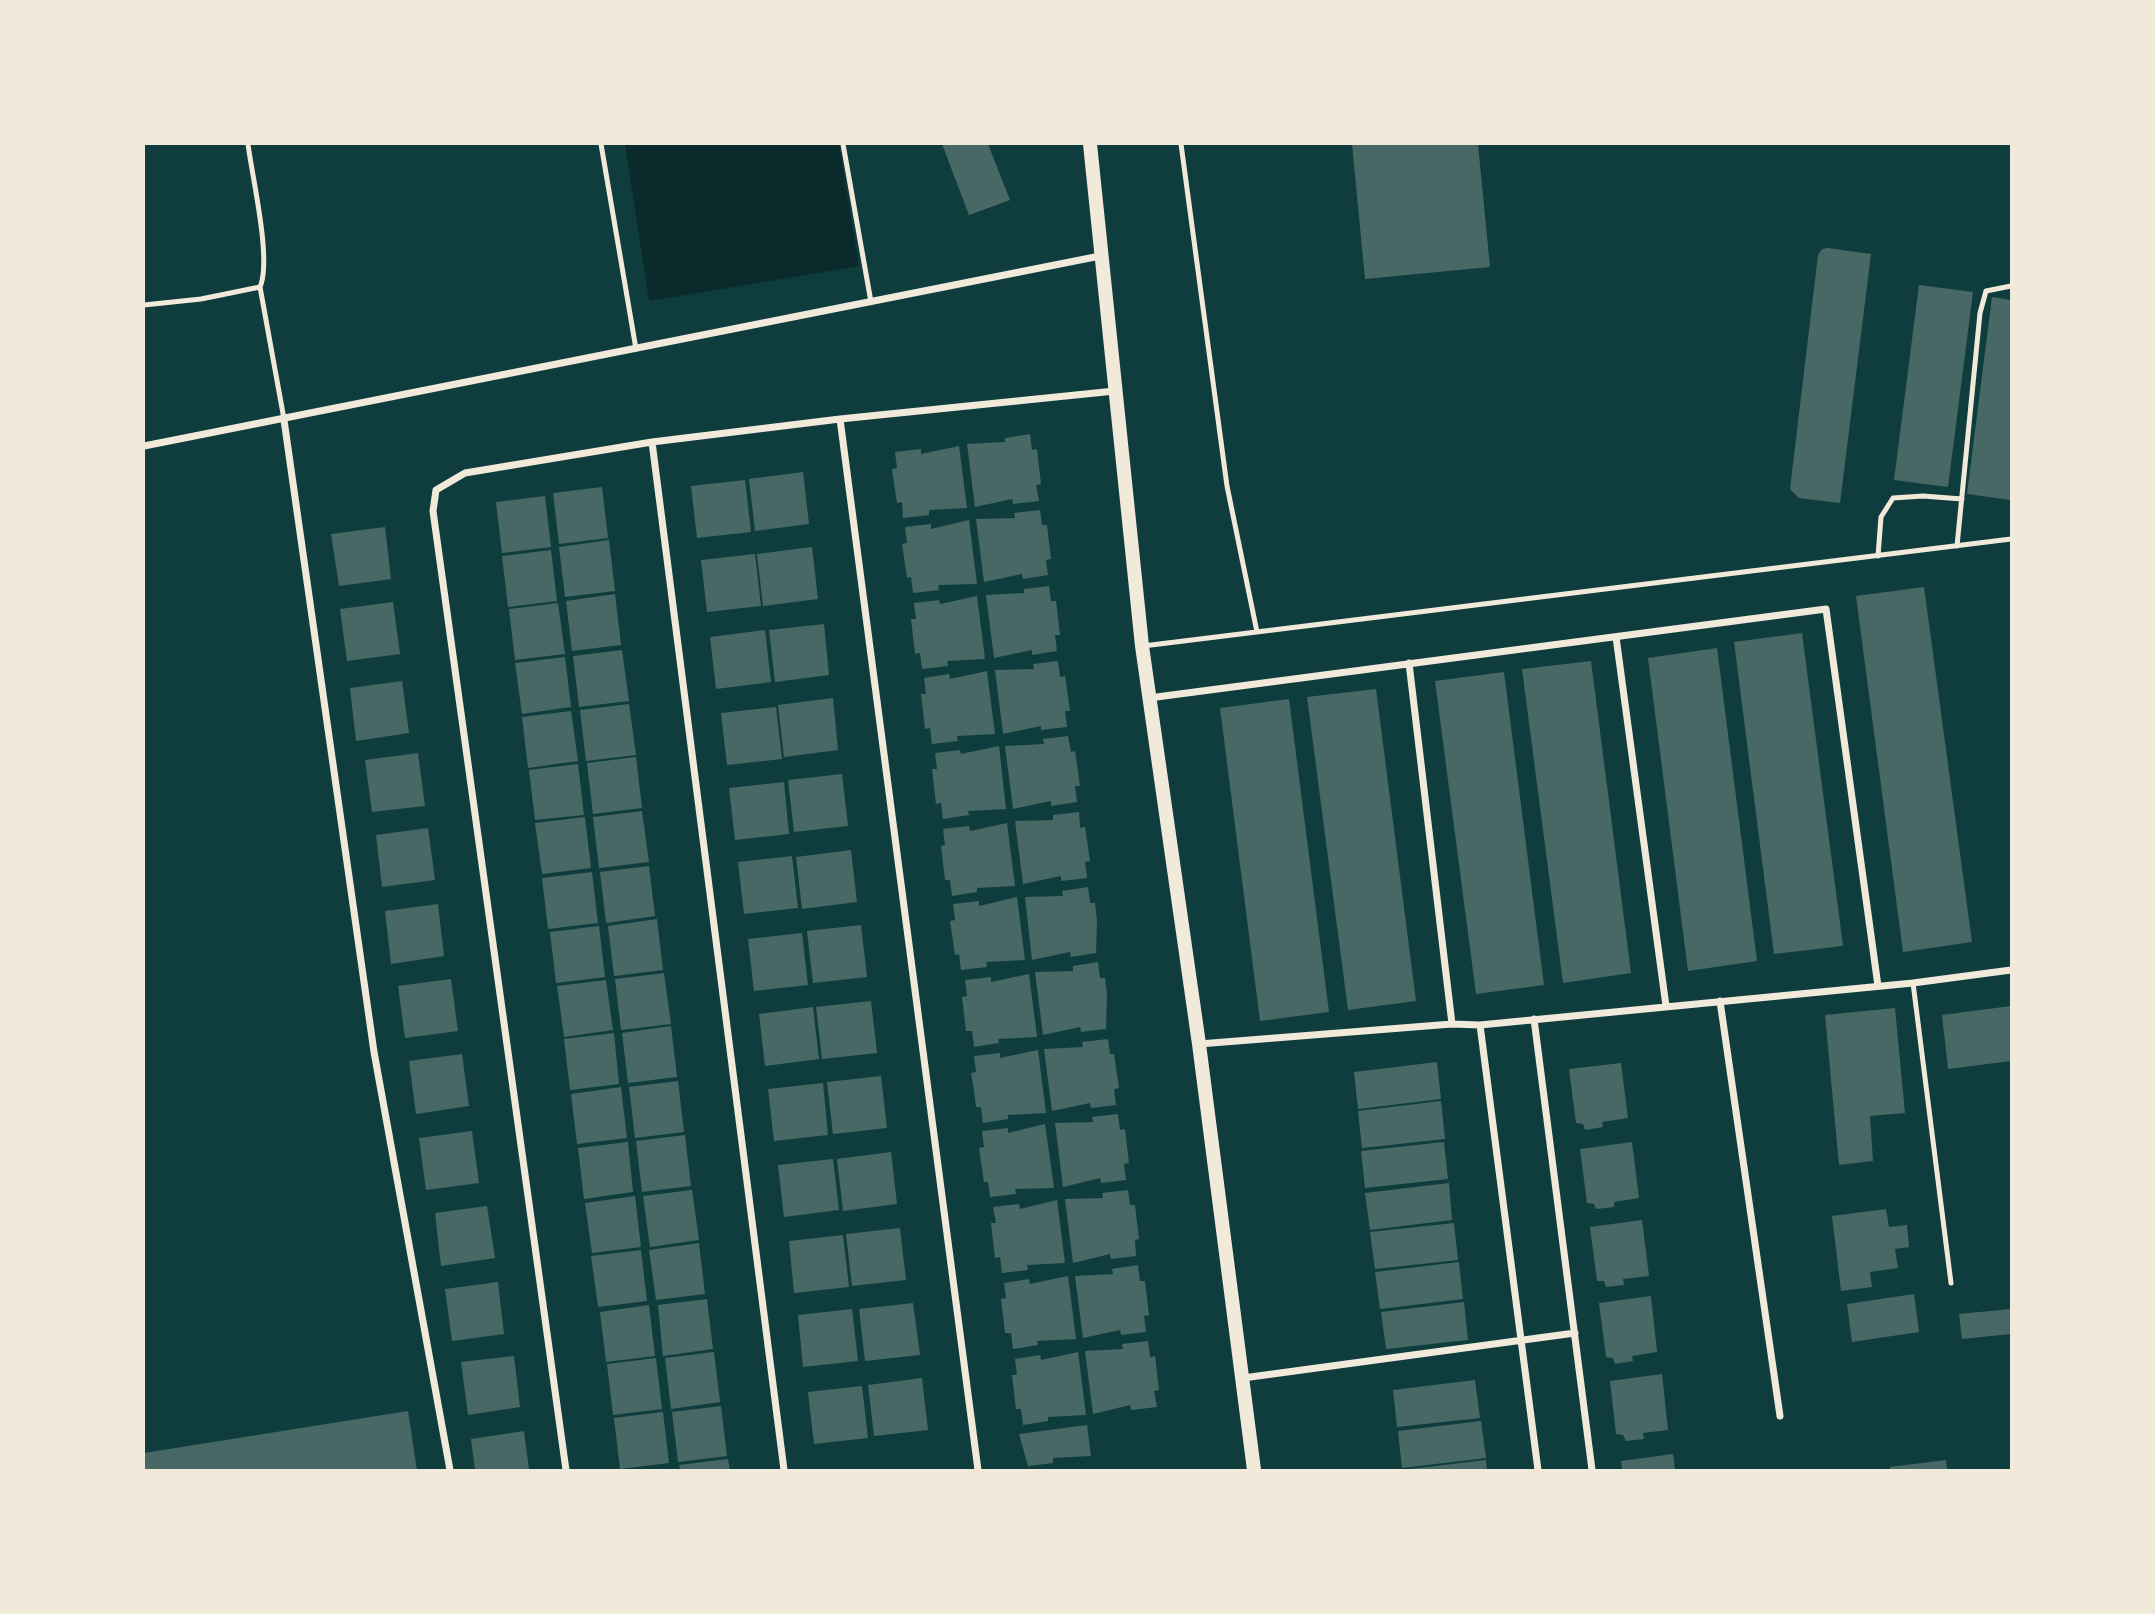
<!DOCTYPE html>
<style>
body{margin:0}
#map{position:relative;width:2155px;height:1614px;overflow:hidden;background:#0f3d3e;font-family:"Times New Roman",serif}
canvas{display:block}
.frame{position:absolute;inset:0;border:145px solid #f1e9da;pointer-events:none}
</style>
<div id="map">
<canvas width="2155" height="1614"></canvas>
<div class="frame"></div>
</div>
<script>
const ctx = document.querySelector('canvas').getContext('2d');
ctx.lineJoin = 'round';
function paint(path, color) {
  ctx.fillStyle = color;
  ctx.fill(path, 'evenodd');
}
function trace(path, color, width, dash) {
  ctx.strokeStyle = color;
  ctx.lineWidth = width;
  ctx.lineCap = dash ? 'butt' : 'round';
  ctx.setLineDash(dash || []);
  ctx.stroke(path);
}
const water = new Path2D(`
 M625 144H839L859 266 649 301Z`);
const building = new Path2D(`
 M942 144H988L1010 200 969 215Z
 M1352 144H1478L1490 267 1365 279Z
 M1828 248 1871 254 1840 503 1799 498 1790 489 1818 255 1822 249Z
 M1919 285 1973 292 1948 487 1894 480Z
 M1992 297 2011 300V500L1967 494Z
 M1030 434 1032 450 1037 449 1041 484 1036 485 1039 501 1013 504 1012 499 975 507 967 444 1005 442V438Z
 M959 446 967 508 929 510V515L903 518 902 502 897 503 892 469 897 468 895 452 921 449V454Z
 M803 472 809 524 755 531 749 479Z
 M745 480 751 532 697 538 691 486Z
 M602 487 608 538 559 544 553 493Z
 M545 496 551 547 502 553 496 502Z
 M1040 510 1042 525H1047L1051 559 1046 560 1048 575 1023 579 1022 574 984 582 976 519 1015 518 1014 513Z
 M969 520 977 584 938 585 939 590 913 593 911 577 907 578 902 544 907 543 905 527 931 524V529Z
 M385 527 391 579 339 586 331 534Z
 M609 540 615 591 565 597 559 547Z
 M812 547 818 599 763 606 757 554Z
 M551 550 557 601 508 607 502 556Z
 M755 554 761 606 707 612 701 560Z
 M1049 586 1051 601H1056L1060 635H1055L1057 651 1032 655V650L994 658 986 595 1024 593V589Z
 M1924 587 1972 942 1903 952 1856 596Z
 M615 594 621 645 572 651 566 601Z
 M977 596 985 659 947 661 948 666 922 669 920 653 915 654 911 619H916L914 603 939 600 940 604Z
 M393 602 400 654 347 661 340 609Z
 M558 603 565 654 515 660 509 609Z
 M824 624 829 675 775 682 769 630Z
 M765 630 771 682 716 689 710 637Z
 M1802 633 1843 946 1774 954 1734 642Z
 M1717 648 1757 961 1688 971 1648 658Z
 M622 650 629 701 579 707 573 656Z
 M565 657 571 707 522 714 515 663Z
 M1058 661 1060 677 1065 676 1070 711H1065L1067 727 1041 730V726L1003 734 995 670 1034 669 1033 664Z
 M1591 661 1631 973 1563 983 1522 669Z
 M987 671 995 734 957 736 958 741 932 744 930 728 925 729 921 694H926L924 678 949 674 950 679Z
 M1504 672 1544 985 1476 994 1435 681Z
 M402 681 409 733 356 741 350 688Z
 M1376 689 1416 1001 1348 1010 1307 697Z
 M833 698 838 750 784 757 778 705Z
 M1289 699 1329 1012 1260 1021 1220 708Z
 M629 704 636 755 586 761 580 710Z
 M776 707 782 759 727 765 721 713Z
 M571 711 578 761 528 768 522 717Z
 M1068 736 1071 752 1075 751 1080 786H1075L1077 802 1051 806V801L1013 809 1005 746 1044 744 1043 739Z
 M999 746 1006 809 968 811 969 815 943 819 941 803 936 804 932 769H937L935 753 960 750 961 754Z
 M418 753 425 806 372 812 365 760Z
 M636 757 642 808 593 814 587 763Z
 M578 764 584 815 535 820 529 770Z
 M842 774 848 826 794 832 788 780Z
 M784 782 789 834 735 840 729 788Z
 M642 811 649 862 599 868 593 817Z
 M1079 812 1080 828 1085 827 1090 861 1085 862 1087 878 1061 881V876L1023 884 1015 821 1053 820V815Z
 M585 817 591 868 542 874 535 823Z
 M1007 823 1015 886 977 888V892L952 896 950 880H945L941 846 945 845 943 829 969 826 970 831Z
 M428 828 435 880 382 887 376 835Z
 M851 850 857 902 802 909 796 857Z
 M792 856 798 908 744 914 738 862Z
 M649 866 655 916 606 923 600 872Z
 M592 872 598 923 548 929 542 878Z
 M1088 887 1090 903H1095L1097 920 1096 953 1071 957 1070 952 1032 960 1025 897 1063 896 1062 891Z
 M1017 897 1025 960 986 962 987 967 961 970 959 954 955 955 950 921 955 920 953 904 979 901V906Z
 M438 904 444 956 391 964 385 911Z
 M657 919 663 970 614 976 608 926Z
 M861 925 867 977 813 983 807 931Z
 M599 926 605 977 556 983 550 932Z
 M802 933 808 985 754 991 748 939Z
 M1098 962 1100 978H1105L1107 995 1106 1029 1081 1032 1080 1027 1043 1035 1035 972 1073 971V966Z
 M664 973 671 1024 621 1030 615 979Z
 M1029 974 1037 1037 998 1039 999 1043 974 1047 972 1031H966L962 997 967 996 965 980 991 977V982Z
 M451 979 458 1031 405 1038 398 986Z
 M606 980 613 1030 564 1037 557 986Z
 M871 1001 877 1053 822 1059 816 1007Z
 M2011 1006V1061L1948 1069 1942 1015Z
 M813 1007 819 1059 765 1066 759 1014Z
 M1895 1008 1905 1113 1870 1116 1873 1161 1839 1165 1825 1015Z
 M671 1026 677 1077 628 1083 622 1033Z
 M614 1033 619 1084 570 1090 564 1039Z
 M1108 1039 1110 1054H1114L1119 1088 1114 1089 1116 1105 1091 1108 1090 1103 1052 1111 1044 1049 1083 1047 1082 1042Z
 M1038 1050 1046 1113 1008 1115V1119L983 1123 981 1107H976L974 1090 971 1073 976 1072 974 1056 1000 1053V1058Z
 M462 1054 469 1106 416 1114 409 1061Z
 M1437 1062 1441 1099 1358 1109 1354 1072Z
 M1621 1063 1628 1118 1602 1122 1603 1127 1585 1130 1583 1124 1576 1123 1569 1069Z
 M881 1076 887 1128 833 1134 827 1082Z
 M678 1081 684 1132 635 1138 629 1087Z
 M823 1083 828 1135 774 1141 768 1089Z
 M621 1087 627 1138 577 1144 571 1094Z
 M1441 1101 1445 1139 1362 1148 1358 1111Z
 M1118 1114 1120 1130 1125 1129 1129 1163 1124 1164 1126 1180 1101 1183 1100 1178 1063 1187 1055 1123 1093 1122 1092 1117Z
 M1045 1124 1054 1188 1015 1189 1016 1194 990 1197 988 1182H984L979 1148 984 1147 982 1131 1008 1128V1133Z
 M472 1131 479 1183 426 1190 419 1138Z
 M685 1135 691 1186 642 1192 636 1141Z
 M628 1142 633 1192 584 1199 578 1148Z
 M1444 1142 1448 1179 1365 1188 1361 1151Z
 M1632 1142 1639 1198 1614 1202V1207L1596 1209 1594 1204 1587 1203 1580 1149Z
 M891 1152 897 1204 843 1211 837 1159Z
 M833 1159 839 1210 784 1217 778 1165Z
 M1449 1183 1452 1220 1370 1230 1365 1193Z
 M692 1190 699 1240 650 1247 643 1196Z
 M1128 1190 1130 1205H1135L1139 1239 1135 1240 1136 1256 1111 1259 1110 1254 1073 1263 1065 1199 1103 1198 1102 1193Z
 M635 1196 641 1247 592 1253 585 1203Z
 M1057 1200 1065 1263 1027 1265 1028 1270 1002 1273 1000 1257 995 1258 991 1223H996L993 1207 1019 1204 1020 1209Z
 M487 1206 495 1258 441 1266 435 1213Z
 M1886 1209 1889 1227 1907 1225 1909 1247 1895 1249 1898 1268 1870 1272 1872 1287 1841 1291 1832 1216Z
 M1642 1220 1649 1276 1623 1279 1624 1285 1606 1287 1604 1281H1597L1590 1227Z
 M1454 1223 1458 1260 1375 1269 1370 1232Z
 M900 1228 906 1280 852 1286 846 1234Z
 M843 1235 849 1287 794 1293 789 1241Z
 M699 1243 705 1294 656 1300 649 1250Z
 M641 1250 647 1301 598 1307 591 1256Z
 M1459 1262 1463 1299 1380 1309 1375 1272Z
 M1138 1265 1140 1281H1145L1149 1315 1144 1316 1146 1332 1121 1335 1120 1330 1083 1338 1075 1276 1113 1274 1112 1269Z
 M1068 1276 1076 1339 1037 1341 1038 1345 1013 1349 1011 1333H1005L1001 1299 1006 1298 1004 1283 1029 1279 1030 1284Z
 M498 1282 504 1334 452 1341 445 1289Z
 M1914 1294 1919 1332 1852 1342 1847 1304Z
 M1651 1296 1657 1352 1632 1356 1633 1361 1615 1364 1613 1358 1606 1357 1599 1303Z
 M707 1299 713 1349 663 1356 658 1305Z
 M1464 1302 1468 1340 1386 1349 1381 1312Z
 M913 1303 920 1355 865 1361 859 1309Z
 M649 1305 655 1356 606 1362 600 1312Z
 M852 1309 858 1361 803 1367 798 1315Z
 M2011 1309V1334L1962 1339 1959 1314Z
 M1148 1341 1150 1357 1155 1356 1159 1390 1154 1391 1157 1407 1131 1410 1130 1405 1093 1414 1085 1351 1123 1349 1122 1344Z
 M714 1352 720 1402 671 1409 665 1358Z
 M1078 1352 1086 1415 1048 1417V1421L1023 1425 1021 1409H1016L1012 1375H1017L1015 1359 1040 1355 1041 1360Z
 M514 1356 520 1407 468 1415 461 1362Z
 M656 1358 662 1409 613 1415 607 1364Z
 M1662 1374 1668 1430 1643 1433 1644 1439 1626 1441 1623 1435 1616 1434 1610 1381Z
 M922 1378 928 1430 874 1436 868 1385Z
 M1475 1380 1480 1418 1397 1427 1393 1390Z
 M862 1386 868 1438 814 1444 808 1392Z
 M721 1406 727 1456 678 1462 672 1412Z
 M408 1411 417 1470H144V1453Z
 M663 1412 669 1463 620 1469 614 1418Z
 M1481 1421 1486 1458 1402 1468 1398 1431Z
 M1087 1425 1091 1456 1053 1458V1463L1028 1466 1019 1434Z
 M524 1431 529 1470H475L471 1439Z
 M1673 1454 1675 1470H1622L1621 1461Z
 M728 1459 730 1470H680L679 1465Z
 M1486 1460 1487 1470H1410V1469Z
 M1946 1460 1947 1470H1890V1467Z`);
const service = new Path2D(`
 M248 144C252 177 272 259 260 287L284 419
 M601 144 636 349
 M843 144 871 302
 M1181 144 1227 486 1257 632
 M144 305 201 299 260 287
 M1957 546 1980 313 1986 291 2011 286
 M1878 556 1881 517 1893 498 1923 496 1962 499
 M1143 646 2011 539
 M1913 983 1951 1283`);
const minor = new Path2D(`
 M840 419 978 1470
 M284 420 374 1052 450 1470
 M652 442 784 1470
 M144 446 1100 256
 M1616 637 1666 1006
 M1409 663 1452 1024
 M1149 698 1826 609 1878 986
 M1720 1001 1780 1416
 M1534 1019 1592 1470
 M1480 1025 1538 1470
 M1199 1044 1452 1024 1480 1025 1913 983 2011 970
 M1243 1378 1575 1333
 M566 1470 433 511 436 490 465 473 652 442 840 419 1115 391`);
const secondary = new Path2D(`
 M1090 144 1142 646 1199 1044 1254 1470`);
paint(water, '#0a2a2b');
paint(building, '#486865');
trace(service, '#f1e9da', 5);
trace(minor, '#f1e9da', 7);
trace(secondary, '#f1e9da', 14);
</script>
